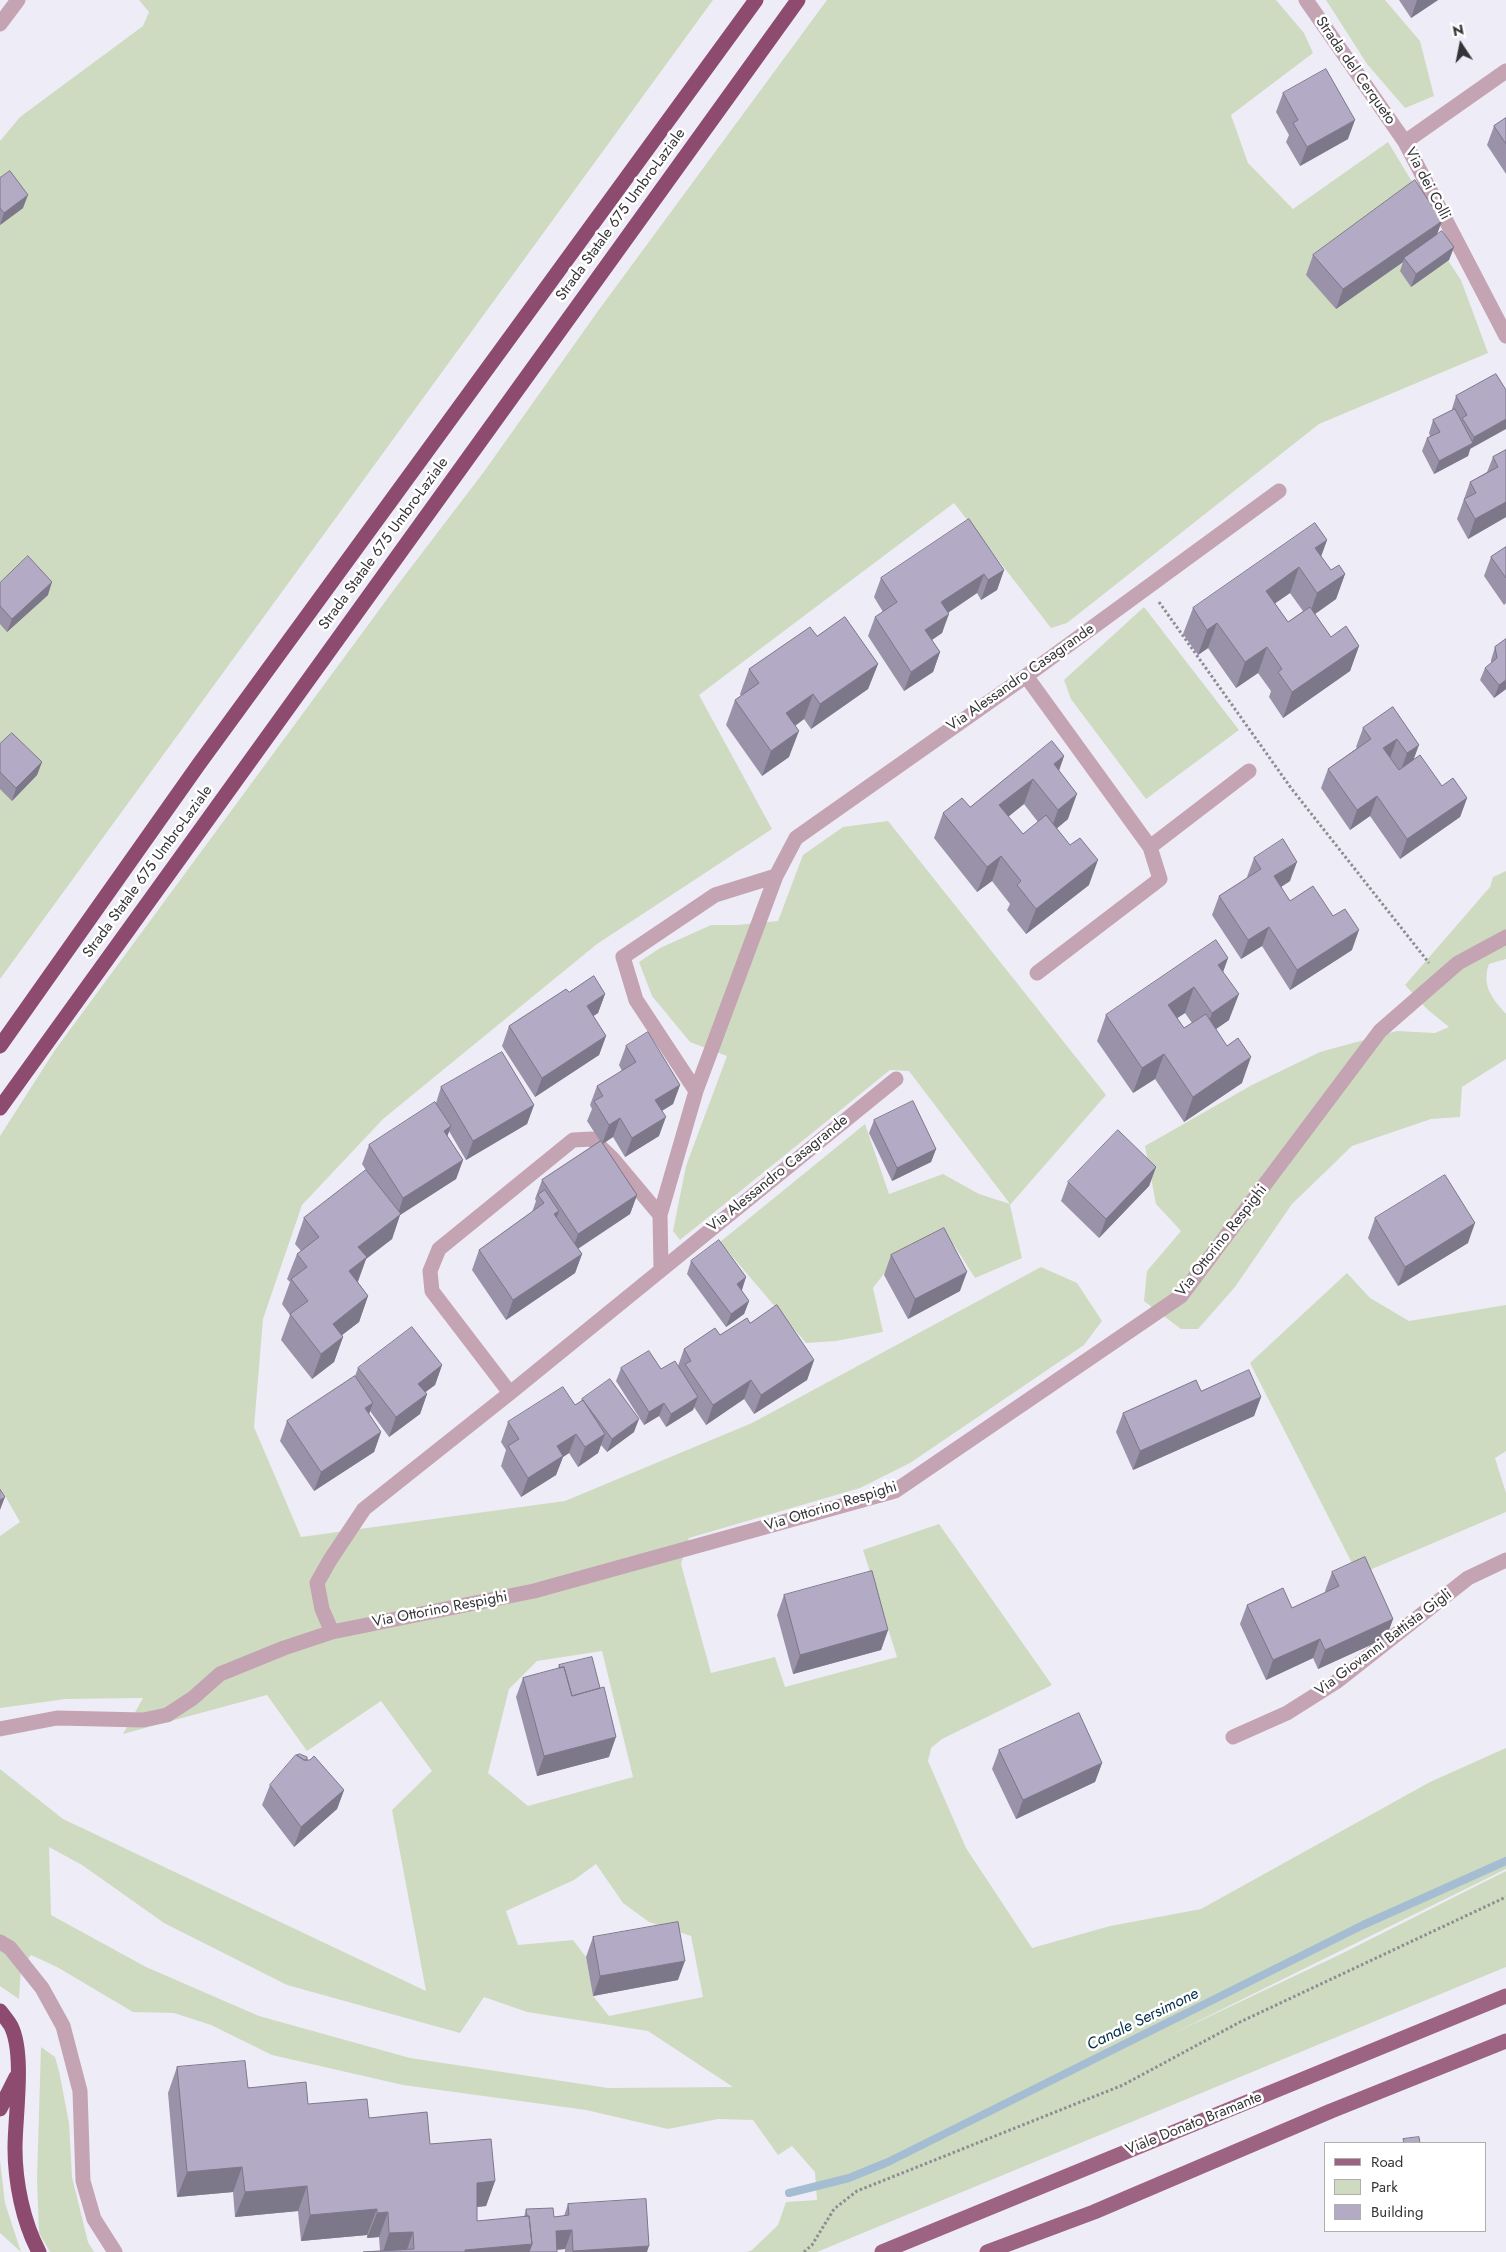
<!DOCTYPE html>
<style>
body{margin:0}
#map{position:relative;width:1506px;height:2252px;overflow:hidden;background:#eeedf7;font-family:Jost,sans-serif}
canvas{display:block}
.legend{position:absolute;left:1324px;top:2142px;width:162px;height:90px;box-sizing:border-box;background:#fff;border:1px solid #aeaeaf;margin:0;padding:6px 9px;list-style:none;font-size:15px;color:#343438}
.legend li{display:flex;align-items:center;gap:10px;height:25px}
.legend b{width:25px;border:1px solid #aeaeaf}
.north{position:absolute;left:1436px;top:20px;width:50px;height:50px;-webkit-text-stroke:4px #fff;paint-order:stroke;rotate:349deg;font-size:14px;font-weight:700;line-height:20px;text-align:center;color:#343438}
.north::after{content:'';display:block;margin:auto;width:18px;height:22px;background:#343438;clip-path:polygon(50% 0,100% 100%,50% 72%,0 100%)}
</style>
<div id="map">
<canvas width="1506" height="2252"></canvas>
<ul class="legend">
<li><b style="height:6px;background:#9c6382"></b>Road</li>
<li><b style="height:14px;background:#cedbc1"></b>Park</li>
<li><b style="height:14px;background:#b3aac5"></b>Building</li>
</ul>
<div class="north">N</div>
</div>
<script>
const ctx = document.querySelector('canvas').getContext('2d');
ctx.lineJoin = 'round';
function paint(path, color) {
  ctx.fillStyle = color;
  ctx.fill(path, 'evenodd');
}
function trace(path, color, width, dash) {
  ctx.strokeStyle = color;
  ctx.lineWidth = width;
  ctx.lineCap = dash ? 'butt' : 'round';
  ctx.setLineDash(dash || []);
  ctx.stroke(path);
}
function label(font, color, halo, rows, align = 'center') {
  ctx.font = font + ' Jost,sans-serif';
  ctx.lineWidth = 5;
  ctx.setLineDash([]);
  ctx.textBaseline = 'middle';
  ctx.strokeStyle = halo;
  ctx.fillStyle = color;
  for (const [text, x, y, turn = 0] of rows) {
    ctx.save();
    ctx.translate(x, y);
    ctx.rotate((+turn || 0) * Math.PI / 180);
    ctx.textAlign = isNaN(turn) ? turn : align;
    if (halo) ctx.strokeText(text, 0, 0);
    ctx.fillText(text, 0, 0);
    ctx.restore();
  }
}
const green = new Path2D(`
 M139 0H713L0 979V141L20 117 143 26 149 12Z
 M827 0H1276L1304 33 1313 53 1231 115 1248 163 1293 209 1388 142 1414 185 1437 244 1461 280 1488 353 1319 424 1067 623 1051 628 954 503 699 695 772 829 597 944 383 1119 302 1205 263 1319 254 1427 301 1537 565 1501 752 1423 1041 1267 1077 1283 1102 1321 1084 1345 910 1463 860 1488 689 1538 681 1564 711 1673 775 1657 785 1687 897 1657 863 1550 939 1524 1052 1685 942 1739 931 1748 928 1761 966 1848 1032 1948 1110 1926 1201 1909 1430 1782 1506 1748V1869L1172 2034 1341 1954 1506 1871V1967L817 2252H747L752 2250 778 2225 786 2202 817 2200 815 2172 792 2146 778 2155 753 2120 718 2119 668 2129 586 2110 403 2085 272 2055 211 2025 174 2013 133 2012 57 1967 31 1955 21 1968 19 1999 0 1986V1769L63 1819 426 1991 392 1810 432 1771 381 1701 307 1751 267 1695 123 1734 143 1698 66 1699 0 1708V1536L20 1522 0 1487V1136L55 1050 396 587 483 473 598 311ZM602 1651 633 1777 528 1806 488 1773 509 1689 537 1661ZM49 1847 82 1865 164 1923 287 1985 460 2033 484 1997 527 2012 648 2031 733 2087 608 2088 410 2058 259 2016 146 1967 51 1915ZM596 1864 623 1903 649 1922 691 1936 703 1997 609 2016 593 1996 586 1957 573 1940 518 1945 506 1911 574 1880Z
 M1326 0H1385L1420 41 1434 96 1405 108 1367 64Z
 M1144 607 1239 730 1146 799 1071 699 1064 680Z
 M888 821 1106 1095 1010 1205 1022 1258 975 1278 954 1245 896 1258 873 1288 883 1332 836 1341 806 1343 720 1242 865 1124 889 1194 943 1174 979 1194 1010 1204 909 1071 890 1070 680 1240 673 1231 686 1166 727 1056 690 1042 652 996 639 962 660 948 711 925H737L778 921 803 855 843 827Z
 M1506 871V959L1489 964C1481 986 1493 999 1506 1014V1059L1462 1087 1460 1117 1431 1119 1352 1146 1292 1204 1235 1287 1198 1329H1181L1144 1301 1147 1271 1181 1231 1156 1204 1145 1146 1252 1085 1320 1052 1397 1031 1435 1033 1449 1027 1427 1009 1405 985 1490 887 1493 877Z
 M1347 1273 1370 1298 1409 1321 1506 1305V1451L1495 1458 1506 1493V1512L1358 1575 1250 1363Z
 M41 2047 55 2057 59 2071 69 2123 72 2177 88 2242 94 2252H50L39 2233 37 2179Z
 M0 2160 5 2203 21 2252 0 2233Z`);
const stream = new Path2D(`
 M789 2193 849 2178 888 2162 1363 1925 1506 1861`);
const path = new Path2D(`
 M1159 602 1291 788 1429 963
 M804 2252 812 2245 834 2209 857 2191 1123 2085 1240 2022 1506 1897`);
const minor = new Path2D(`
 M1306 0 1405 142 1506 336
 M0 24 18 0
 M1405 142 1506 71
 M1026 676 1150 847 1249 771
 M1037 973 1160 879 1150 847
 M696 1091 636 1000 623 957 715 895 776 876
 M661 1269 660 1215 696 1091 776 876 796 838 1026 676 1279 491
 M510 1393 432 1291 430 1271 439 1249 573 1140 592 1139 613 1159 660 1215
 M332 1632 322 1609 317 1583 330 1560 364 1509 510 1393 896 1079
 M0 1729 57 1718 143 1720 167 1715 193 1698 220 1674 284 1648 332 1632 534 1591 895 1491 1181 1296 1380 1031 1458 963 1506 937
 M1233 1737 1287 1713 1336 1682 1468 1578 1506 1560
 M0 1942 10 1948 42 1988 63 2026 80 2091 83 2181 94 2219 115 2252`);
const major = new Path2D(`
 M882 2252 1506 1996
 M987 2252 1094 2212 1331 2111 1506 2041`);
const highway = new Path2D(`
 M0 1046 199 764 756 0
 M0 1108 798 0
 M0 2011C4 2016 8 2021 11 2026 25 2054 15 2116 15 2148 15 2182 23 2222 39 2252
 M0 2109 16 2077`);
const wall = new Path2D(`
 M1399 0H1438L1411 18Z
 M1283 93 1348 139 1300 166 1286 142 1289 135 1276 112Z
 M1506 118V174L1487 145 1494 126Z
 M0 178 23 208 0 225Z
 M1437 235 1454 247 1449 260 1411 287 1400 271 1403 262 1336 309 1306 275 1313 255Z
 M1496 374 1468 456 1434 474 1422 451 1427 438 1430 436 1429 433 1433 420 1452 410V409L1456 396Z
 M1506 450V517L1468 539 1457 519 1470 482 1487 472 1493 457Z
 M1327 540 1321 556 1331 570 1345 574 1336 599 1315 614 1331 637 1359 646 1350 671 1283 718 1269 697 1271 691 1258 673 1236 688 1208 648 1198 655 1183 634 1193 608ZM1290 593 1303 611 1288 622 1275 603Z
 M1506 547V603L1504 605 1484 576 1491 557Z
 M1004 570 997 590 981 600 977 593 948 613 942 633 932 640 940 652 933 672 904 691 868 636 875 617 883 612 874 597 881 578Z
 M0 583 48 595 7 632 0 624Z
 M817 636 878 664 868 689 811 729 804 719 795 726 789 757 762 776 726 725 735 700 741 696 740 694 749 669Z
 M1506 639V689L1494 698 1480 680 1485 668 1491 663V660L1495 647Z
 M1393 707 1414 759 1442 786 1467 798 1460 817 1400 859 1370 816 1350 830 1321 788 1328 769 1357 748 1356 747 1363 728Z
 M0 744 42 762 37 775 12 801 0 789Z
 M1064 756 1059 771 1068 819 1057 828 1089 885 1026 934 1007 910 1010 904 992 881 977 892 934 838 943 813 970 807ZM1024 804 1038 822 1023 834 1008 817Z
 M1254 858 1290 881 1281 887 1290 901 1352 950 1290 990 1262 946 1241 959 1212 915 1219 896 1247 878V877Z
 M1228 958 1223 972 1229 1020 1216 1029 1242 1083 1184 1122 1155 1079 1133 1093 1097 1041 1106 1015ZM1185 1013 1192 1023 1184 1028 1177 1018Z
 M569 992 605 994 598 1013 593 1016 606 1036 599 1055 535 1097 502 1046 509 1026Z
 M626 1046 680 1085 673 1104 662 1111 659 1136 625 1157 613 1137 603 1144 637 1195 630 1214 578 1249 582 1254 575 1273 506 1320 472 1270 479 1250 532 1212 536 1201 535 1199 542 1180 600 1141 587 1121 592 1109 590 1105 597 1086 622 1071 619 1065Z
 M441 1087 534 1105 527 1124 466 1160 449 1131 447 1136 463 1160 456 1179 400 1215 392 1239 366 1259 358 1282 368 1296 359 1322 342 1335 343 1337 334 1362 312 1379 281 1340 290 1315 282 1304 290 1282 287 1279 297 1254 301 1251 295 1244 304 1218 366 1170 362 1164 369 1145 436 1103Z
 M874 1120 936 1149 931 1162 892 1181 869 1133Z
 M1156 1167 1149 1186 1099 1238 1061 1201 1068 1182Z
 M1375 1218 1468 1243 1398 1286 1368 1238Z
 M891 1255 960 1291 908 1319 884 1275Z
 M691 1261 746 1277 741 1290 749 1301 744 1314 726 1327 687 1274Z
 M750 1323 814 1360 807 1380 754 1414 744 1399 706 1425 694 1407 693 1410 666 1427 659 1416 644 1425 616 1381 621 1368 661 1369 678 1366 684 1349 720 1335Z
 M442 1365 435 1385 425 1392 427 1394 420 1414 389 1437 370 1411 369 1414 381 1432 374 1452 314 1491 280 1441 287 1421 355 1376 358 1368Z
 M1201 1391 1261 1397 1254 1416 1133 1470 1116 1432 1123 1413Z
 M582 1399 634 1432 607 1452 601 1445 598 1453 578 1467 569 1453 563 1457 556 1475 521 1497 501 1466 506 1450 501 1442 508 1422 575 1405 581 1401Z
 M1332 1572 1393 1619 1386 1638 1318 1669 1313 1658 1266 1680 1240 1624 1247 1605 1292 1608 1326 1593 1325 1591Z
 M784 1595 888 1630 881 1650 793 1674 777 1615Z
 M559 1665 609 1757 537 1776 516 1697 523 1678 558 1669Z
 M999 1750 1102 1763 1095 1782 1016 1819 992 1769Z
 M307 1760 344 1790 337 1809 294 1847 262 1805 270 1785Z
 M593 1937 678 1980 593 1996 586 1957Z
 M177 2067 308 2104 369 2118 430 2144 495 2181 486 2206 477 2207V2221L524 2217 526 2209 554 2217 564 2216 568 2204 647 2252H565V2249L557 2250V2252H363L380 2251 379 2237 367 2238V2235L301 2241 298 2211 235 2217 233 2192 177 2197 168 2093Z`);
const shadedWall = new Path2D(`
 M1417 0H1438L1411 18Z
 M1355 120 1348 139 1300 166 1307 147Z
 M28 195 23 208 0 225 4 213Z
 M1442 221 1435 240 1404 258 1403 262 1336 309 1343 289Z
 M1454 247 1449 260 1411 287 1416 274Z
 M1506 419V429L1470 449 1468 456 1434 474 1439 461 1471 444 1474 437Z
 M1506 502V517L1468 539 1475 519Z
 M1327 540 1318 565 1315 548Z
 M1299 567 1290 593 1257 616 1266 591Z
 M1004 570 997 590 981 600 988 580Z
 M984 574 977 593 934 622 941 602Z
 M1345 574 1336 599 1308 619 1317 593Z
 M52 582 48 595 7 632 12 619Z
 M949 614 942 633 918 649 925 630Z
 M1217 623 1208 648 1198 655 1207 630Z
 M1359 646 1350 671 1283 718 1292 692Z
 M1267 647 1258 673 1236 688 1245 662Z
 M940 652 933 672 904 691 911 672Z
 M878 664 868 689 811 729 820 704Z
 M1506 680V689L1494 698 1499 685Z
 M813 694 804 719 777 739 786 713Z
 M799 731 789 757 762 776 771 751Z
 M1397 739 1390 758 1383 748Z
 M1419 745 1412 764 1400 773 1407 753Z
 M1064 756 1055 781 1054 764Z
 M42 762 37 775 12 801 16 788Z
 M1033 779 1024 804 990 831 999 805Z
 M1077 794 1068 819 1049 835 1058 810Z
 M1377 796 1370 816 1350 830 1357 810Z
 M1467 798 1460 817 1400 859 1407 839Z
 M1001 856 992 881 977 892 987 867Z
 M1098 860 1089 885 1026 934 1036 909Z
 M1297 862 1290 881 1267 896 1274 876Z
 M1269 927 1262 946 1241 959 1248 940Z
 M1359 930 1352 950 1290 990 1297 970Z
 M1228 958 1219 983 1218 965Z
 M1194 987 1185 1013 1159 1030 1168 1005Z
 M605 994 598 1013 580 1025 587 1006Z
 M1239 994 1229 1020 1203 1038 1212 1013Z
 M606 1036 599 1055 535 1097 542 1078Z
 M1164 1054 1155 1079 1133 1093 1142 1068Z
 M1251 1057 1242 1083 1184 1122 1193 1097Z
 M680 1085 673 1104 648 1119 655 1100Z
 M534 1105 527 1124 466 1160 473 1141Z
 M666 1117 659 1136 625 1157 632 1138Z
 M620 1118 613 1137 602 1144 609 1125Z
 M451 1126 444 1146V1131Z
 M936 1149 931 1162 892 1181 897 1168Z
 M463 1160 456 1179 400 1215 392 1239 366 1259 357 1283 339 1296 358 1247 397 1217 403 1198Z
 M1156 1167 1149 1186 1099 1238 1106 1219Z
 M637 1195 630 1214 571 1253 578 1234Z
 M559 1211 552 1230 554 1214Z
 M1475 1223 1468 1243 1398 1286 1405 1267Z
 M582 1254 575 1273 506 1320 513 1300Z
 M967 1272 960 1291 908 1319 915 1299Z
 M746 1277 742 1290 732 1297 737 1284Z
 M368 1296 359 1322 324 1349 333 1324Z
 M749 1301 744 1314 726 1327 731 1314Z
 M343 1337 334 1362 312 1379 321 1354Z
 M814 1360 807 1380 754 1414 761 1395Z
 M442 1365 435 1385 411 1403 418 1384Z
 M751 1380 744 1399 706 1425 713 1405Z
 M427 1394 420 1414 389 1437 396 1417Z
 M698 1397 693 1410 666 1427 671 1414Z
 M1261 1397 1254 1416 1133 1470 1140 1451Z
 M373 1403 366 1422 365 1408Z
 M664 1403 659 1416 644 1425 649 1412Z
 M639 1419 634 1432 607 1452 612 1439Z
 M381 1432 374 1452 314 1491 321 1472Z
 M576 1434 569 1453 563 1457 556 1475 521 1497 528 1478 557 1446Z
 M605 1434 598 1453 578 1467 585 1447Z
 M5 1497 0 1510V1500Z
 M1393 1619 1386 1638 1318 1669 1325 1650Z
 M888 1630 881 1650 793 1674 800 1655Z
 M1320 1639 1313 1658 1266 1680 1273 1660Z
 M616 1737 609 1757 537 1776 544 1756Z
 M1102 1763 1095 1782 1016 1819 1023 1800Z
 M344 1790 337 1809 294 1847 301 1827Z
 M685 1961 678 1980 593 1996 600 1976Z
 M242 2167 233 2192 177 2197 187 2172Z
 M495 2181 486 2206 467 2208 477 2183Z
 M307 2186 298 2211 235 2217 245 2192Z
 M377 2209 367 2235 301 2241 310 2215Z
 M388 2212 379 2237 367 2238 377 2213Z
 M572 2230 565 2249 549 2250 556 2231Z
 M413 2232 406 2252H383L389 2233Z
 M532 2244 529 2252H464L465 2250Z
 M649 2246 647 2252H573V2251Z`);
const building = new Path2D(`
 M1326 69 1355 120 1307 147 1293 123 1298 120 1283 93Z
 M1506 118V144L1494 126Z
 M10 171 28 195 4 213 0 208V178Z
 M1415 180 1442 221 1343 289 1313 255Z
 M1442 231 1454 247 1416 274 1404 258Z
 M1496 374 1506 390V419L1474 437 1462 418 1467 415 1456 396Z
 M1455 409 1473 443 1439 461 1427 438 1440 432 1433 420Z
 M1506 450V502L1475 519 1464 499 1476 493 1470 482 1498 467 1493 457Z
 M969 519 1004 570 988 580 984 574 941 602 949 614 925 630 940 652 911 672 875 617 897 602 881 578Z
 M1315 523 1327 540 1315 548 1331 570 1339 565 1345 574 1317 593 1299 567 1266 591 1288 622 1310 607 1331 637 1346 626 1359 646 1292 692 1278 672 1282 669 1267 647 1245 662 1217 623 1207 630 1193 608Z
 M1506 547V578L1491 557Z
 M28 556 52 582 12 619 0 606V583Z
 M845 617 878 664 820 704 813 694 786 713 799 731 771 751 735 700 759 683 749 669 810 627 817 636Z
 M1506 639V680L1499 685 1485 668 1497 658 1495 647Z
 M1393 707 1419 745 1407 753 1397 739 1383 748 1399 770 1420 755 1442 786 1453 778 1467 798 1407 839 1377 796 1357 810 1328 769 1371 739 1363 728Z
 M12 733 42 762 16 788 0 772V744Z
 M1052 741 1064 756 1054 764 1077 794 1058 810 1033 779 999 805 1023 834 1046 815 1070 845 1080 838 1098 860 1036 909 1017 885 1021 881 1001 856 987 867 943 813 962 798 970 807Z
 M1283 839 1297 862 1274 876 1290 901 1313 886 1333 916 1345 909 1359 930 1297 970 1269 927 1248 940 1219 896 1261 869 1254 858Z
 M1216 940 1228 958 1218 965 1239 994 1212 1013 1194 987 1168 1005 1184 1028 1206 1014 1227 1046 1238 1038 1251 1057 1193 1097 1164 1054 1142 1068 1106 1015Z
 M594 976 605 994 587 1006 606 1036 542 1078 509 1026 566 989 569 992Z
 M648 1032 680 1085 655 1100 666 1117 632 1138 620 1118 609 1125 594 1101 603 1096 597 1086 636 1062 626 1046Z
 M502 1052 534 1105 473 1141 441 1087Z
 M913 1101 936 1149 897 1168 874 1120Z
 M435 1102 451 1126 444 1131 463 1160 403 1198 369 1145Z
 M1118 1130 1156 1167 1106 1219 1068 1182Z
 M601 1141 637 1195 578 1234 542 1180Z
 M366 1170 401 1214 358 1247 367 1257 349 1271 368 1296 333 1324 343 1337 321 1354 290 1314 308 1301 291 1279 307 1267 297 1254 319 1237 304 1218Z
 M1445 1175 1475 1223 1405 1267 1375 1218Z
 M545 1190 559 1211 554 1214 582 1254 513 1300 479 1250 544 1203 538 1195Z
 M944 1228 967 1272 915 1299 891 1255Z
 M719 1240 746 1277 737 1284 749 1301 731 1314 691 1261Z
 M777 1305 814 1360 761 1395 751 1380 713 1405 685 1364 691 1361 684 1349 715 1328 720 1335 747 1318 750 1323Z
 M412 1327 442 1365 418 1384 427 1394 396 1417 358 1368Z
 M649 1351 661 1369 675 1361 698 1397 671 1414 664 1403 649 1412 621 1368Z
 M1249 1370 1261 1397 1140 1451 1123 1413 1196 1380 1201 1391Z
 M355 1376 373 1403 365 1408 381 1432 321 1472 287 1421Z
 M610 1379 639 1419 612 1439 582 1399Z
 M563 1387 575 1405 583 1400 605 1434 585 1447 576 1434 557 1446 563 1456 528 1478 508 1446 519 1439 508 1422Z
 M0 1489 5 1497 0 1500Z
 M1365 1557 1393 1619 1325 1650 1320 1639 1273 1660 1247 1605 1283 1588 1292 1608 1339 1586 1332 1572Z
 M872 1571 888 1630 800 1655 784 1595Z
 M592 1657 600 1688 572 1696 564 1667 560 1668 559 1665Z
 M564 1667 572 1696 604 1687 616 1737 544 1756 523 1678Z
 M1079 1713 1102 1763 1023 1800 999 1750Z
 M300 1754 307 1757V1760H304L297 1755Z
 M296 1755 304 1760H310L314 1756 344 1790 301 1827 270 1785Z
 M678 1922 685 1961 600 1976 593 1937Z
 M245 2061 248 2088 306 2082 308 2104 367 2099 369 2118 427 2112 430 2144 491 2139 495 2181 477 2183V2221L529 2216 532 2244 465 2250V2252H363L414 2249 413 2232 389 2233 388 2212 377 2213V2209L310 2215 307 2186 245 2192 242 2167 187 2172 177 2067Z
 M1419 2137 1420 2143H1404L1403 2139Z
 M646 2199 649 2246 573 2251 572 2230 556 2231 557 2252H529L532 2244 529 2216H527L526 2209 553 2208 554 2217 569 2215 568 2204Z`);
const streetNames = [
 ["Strada del Cerqueto",1355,71,55],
 ["Via dei Colli",1427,184,62],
 ["Strada Statale 675 Umbro-Laziale",621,215,-54],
 ["Strada Statale 675 Umbro-Laziale",384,544,-54],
 ["Via Alessandro Casagrande",1021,678,-35],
 ["Strada Statale 675 Umbro-Laziale",148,872,-54],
 ["Via Alessandro Casagrande",778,1174,-39],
 ["Via Ottorino Respighi",1222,1241,-52],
 ["Via Ottorino Respighi",831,1507,-17],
 ["Via Ottorino Respighi",440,1610,-11],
 ["Via Giovanni Battista Gigli",1384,1643,-37],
 ["Viale Donato Bramante",1194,2124,-22]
];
const waterNames = [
 ["Canale Sersimone",1143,2020,-26]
];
paint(green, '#cedbc1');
trace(stream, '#a5bdd2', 8);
trace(path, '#8d8c93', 3, [2.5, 2.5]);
trace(minor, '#c4a3b3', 15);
trace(major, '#9c6382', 15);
trace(highway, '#8d4b70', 15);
paint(wall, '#9a92a9');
paint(shadedWall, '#7d778a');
paint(building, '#b3aac5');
trace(building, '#7d778a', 1);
label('15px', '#343438', '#fff', streetNames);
label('italic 16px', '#032f4c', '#fff', waterNames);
</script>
